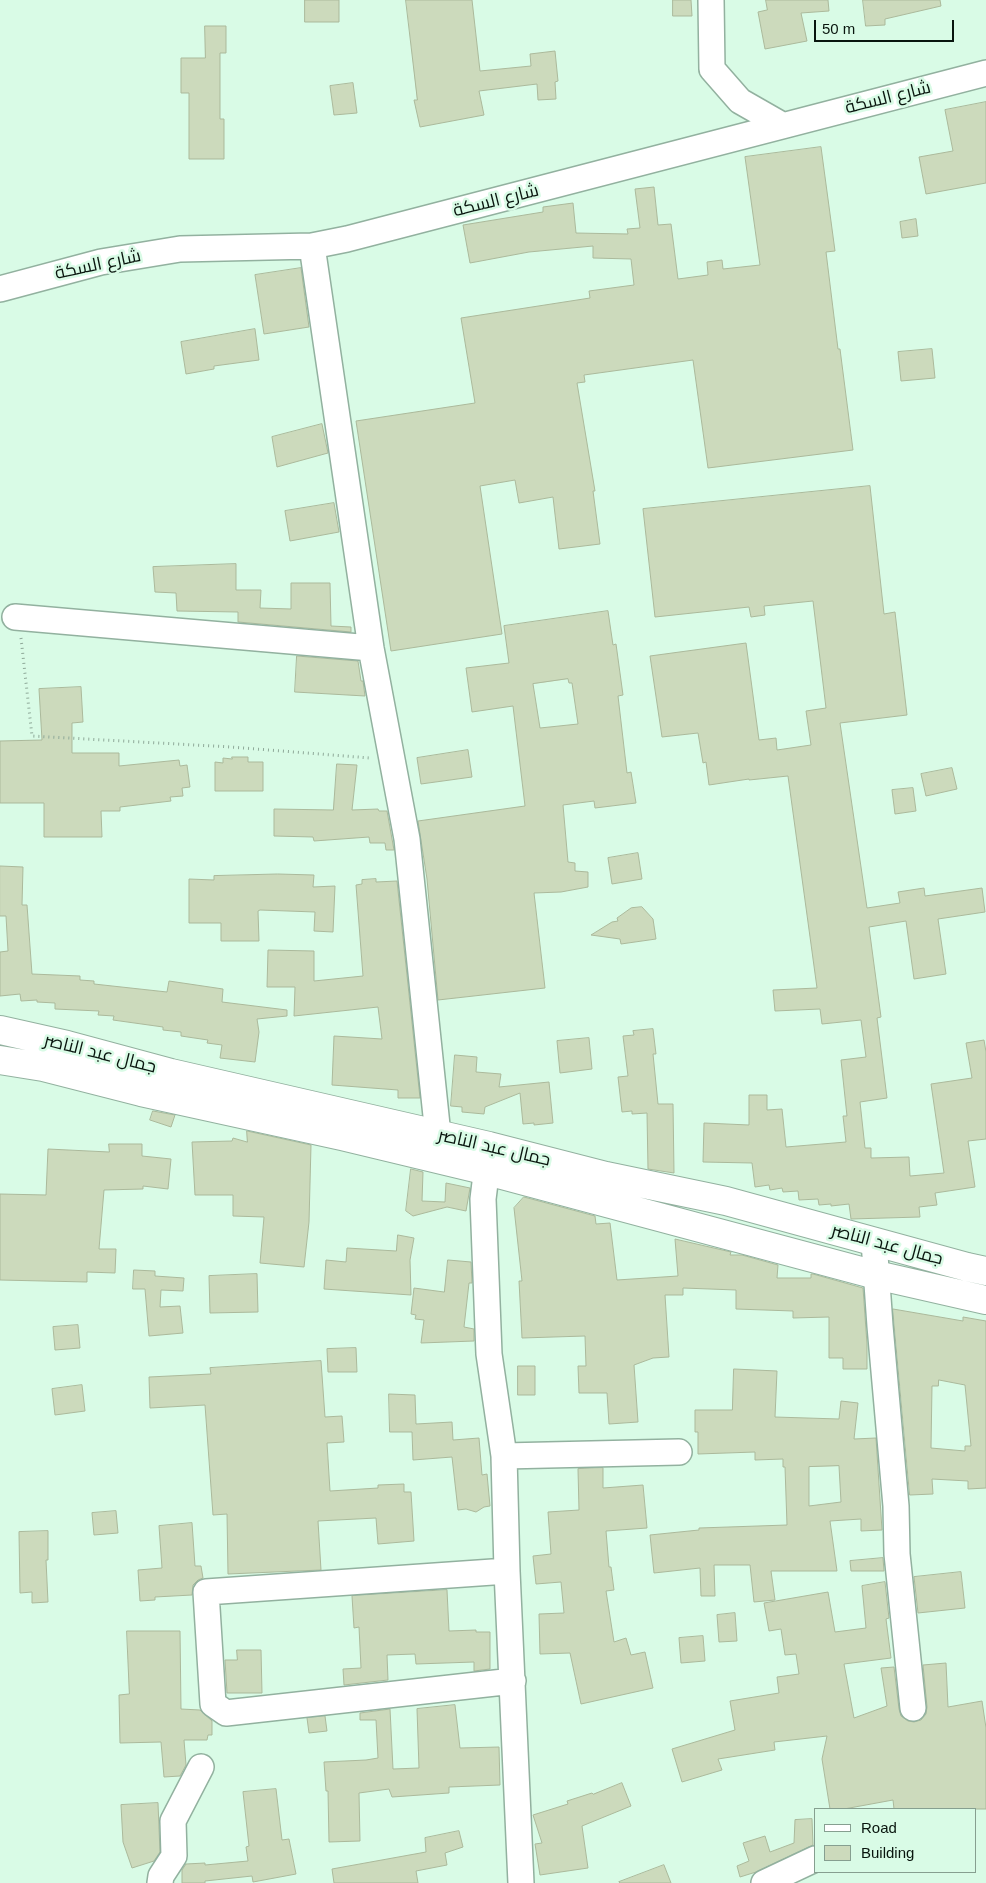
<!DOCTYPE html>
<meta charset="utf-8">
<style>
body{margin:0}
#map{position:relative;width:986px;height:1883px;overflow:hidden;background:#d9fbe6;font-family:Helvetica,sans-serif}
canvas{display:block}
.legend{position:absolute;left:814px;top:1808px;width:162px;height:65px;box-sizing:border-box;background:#d9fbe6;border:1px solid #869f90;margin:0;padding:6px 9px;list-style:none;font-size:15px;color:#09150e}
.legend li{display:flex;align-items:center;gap:10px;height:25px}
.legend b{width:25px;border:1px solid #869f90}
.scale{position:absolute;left:814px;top:20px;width:140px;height:22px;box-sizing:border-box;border:2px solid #09150e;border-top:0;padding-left:6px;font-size:15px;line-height:18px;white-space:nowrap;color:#09150e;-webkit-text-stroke:4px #d9fbe6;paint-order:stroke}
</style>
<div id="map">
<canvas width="986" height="1883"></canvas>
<ul class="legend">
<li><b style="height:6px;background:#fff"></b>Road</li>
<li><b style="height:14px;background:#ccdabc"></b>Building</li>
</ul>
<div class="scale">50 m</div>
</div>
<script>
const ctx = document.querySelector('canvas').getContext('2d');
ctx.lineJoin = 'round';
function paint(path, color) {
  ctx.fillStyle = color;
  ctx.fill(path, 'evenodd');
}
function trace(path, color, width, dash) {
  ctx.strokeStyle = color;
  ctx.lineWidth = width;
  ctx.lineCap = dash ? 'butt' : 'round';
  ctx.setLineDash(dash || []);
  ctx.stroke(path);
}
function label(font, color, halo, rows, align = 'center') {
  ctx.font = font + ' Helvetica,Cairo,sans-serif';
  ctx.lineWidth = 5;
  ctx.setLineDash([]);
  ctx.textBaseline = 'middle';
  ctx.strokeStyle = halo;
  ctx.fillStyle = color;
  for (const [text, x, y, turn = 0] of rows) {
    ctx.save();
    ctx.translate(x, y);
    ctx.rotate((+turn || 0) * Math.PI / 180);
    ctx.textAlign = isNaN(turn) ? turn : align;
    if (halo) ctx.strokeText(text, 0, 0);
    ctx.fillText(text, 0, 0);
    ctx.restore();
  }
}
const building = new Path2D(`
 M305 0H339V22H305Z
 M406 0H472L480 71 531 66 530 54 555 51 558 81 555 82 556 99 538 100 537 84 479 91 484 115 420 127 414 100H417Z
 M673 0H691L692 16H673Z
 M766 0H828L829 11 801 13 807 41 765 49 758 12 767 10Z
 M863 0H940L941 6 885 19V25L866 26Z
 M205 26H226V53H220V119H224V159H189V93H181V58H205Z
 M353 83 357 113 334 115 330 86Z
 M986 102V183L926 194 919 157 953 151 945 110Z
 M821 147 835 251 826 252 838 349H840L853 450 708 468 693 360 584 375 585 382 577 383 595 491H593L600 544 559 549 553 497 519 503 515 480 480 486 502 634 391 651 356 421 475 403 461 318 590 298 589 291 634 285 631 259 593 258V246L529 252 470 263 463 225 543 212V207L573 203 576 233 628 234 627 229 640 228 635 189 654 187 658 225 671 224 678 279 708 275 707 262 722 260 723 269 760 265 745 157Z
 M916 219 918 236 902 238 900 222Z
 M301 268 309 327 264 334 255 275Z
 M255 329 259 360 214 366V369L186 374 181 342Z
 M932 349 935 378 901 381 898 352Z
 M322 424 328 453 277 467 272 437Z
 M870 486 884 614 895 612 907 715 840 723 867 908 900 903 898 892 924 888 925 896 982 888 985 912 938 919 946 974 914 979 906 921 869 927 881 1017 877 1018 887 1098 860 1102 865 1148H871V1158L909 1157 910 1176 944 1173 931 1084 972 1078 966 1043 984 1040 986 1052V1139L968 1141 975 1187 935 1193 937 1205 919 1207 920 1217 851 1219 849 1204 831 1206V1204L819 1205 818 1199 799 1200 798 1191 783 1192 782 1188 770 1190 769 1185 755 1187 752 1163 703 1162 704 1123 749 1125V1095H767V1110L782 1109 786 1147 846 1142 843 1116H847L841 1060 866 1057 861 1020 822 1024 820 1009 775 1011 773 990 817 988 788 776 749 780V779L709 785 706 762 703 763 698 733 662 737 650 656 746 643 759 740 776 738 777 750 811 745 806 711 826 708 813 601 764 606 765 615 751 617 749 607 655 617 643 509Z
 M334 503 339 532 290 541 285 511Z
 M236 564V590H261L260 608 291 609V583H330L331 626 351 627V632L238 622V612L177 611 176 593 155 592 153 567Z
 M608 611 613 645 616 644 623 695 618 696 627 773 631 772 636 803 595 808 594 801 563 805 568 862 575 863V871L588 872V887L561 892 534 893 545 988 438 1000 427 879 418 821 525 806 513 706 472 712 466 668 509 663 504 626ZM568 679 569 683H572L578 724 540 728 533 684Z
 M297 656 358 661 361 681H363L365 696 295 692Z
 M81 687 83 722 72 723V753H119V766L179 760 180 766 187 765 190 787 182 788 183 796 170 797 171 801 120 807V811H101L102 837H44V803H0V741L42 740 39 689Z
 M468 750 472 777 421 784 417 758Z
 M232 757H248V762H263V791H215V762L223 763V758L232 759Z
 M337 764 357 765 352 810 378 809 379 811H387L394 850H386L385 843H370L369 837 314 841 313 837 274 836V809L333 810Z
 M952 768 957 789 926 796 921 774Z
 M913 788 916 811 895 814 892 790Z
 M638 853 642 879 612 884 608 858Z
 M0 866 23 867 22 905H27L32 974 80 976V980L94 981V984L167 992 169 981 223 989 222 1002 287 1010V1016L257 1019 259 1032 255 1062 220 1058 222 1045 207 1043 208 1040 181 1036V1032L163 1030V1027L113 1020 114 1016 98 1015 99 1011 55 1009V1003L37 1002V1000L21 1001 20 994 0 996V952L8 951 6 916H0Z
 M278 874 314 875 313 887 335 886 333 932 314 931 315 912 260 910 258 911 259 941H221V923H189V879L214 880V876Z
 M376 879V882L397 881 420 1098H398V1090L332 1085 334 1036 382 1039 378 1007 294 1016 295 987H267L268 950 314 951V981L363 976 356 885 362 884V880Z
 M642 907 653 919 656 939 621 944 620 939 591 935 612 922 618 921 617 918 631 908Z
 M653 1029 656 1054H653L658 1104H673L674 1173 648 1169 647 1113 632 1114V1111L622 1112 618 1077 628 1076 623 1036 634 1035 633 1031Z
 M589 1038 592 1069 560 1073 557 1041Z
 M455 1055 477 1057 476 1072 501 1074 499 1087 549 1082 553 1123 534 1125V1123L523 1124 520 1093 485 1107 484 1114 462 1112V1107L451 1106Z
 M153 1111 175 1115 171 1127 150 1120Z
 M247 1131 311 1145 309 1222 304 1267 260 1263 264 1217 233 1216V1195H195L192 1142 232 1141 233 1138 247 1142Z
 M109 1144H142V1156L171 1159 168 1189 143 1186V1189L104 1190 99 1249H116L115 1273 87 1272V1282L0 1280V1194L46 1195 48 1149 109 1152Z
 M411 1169 423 1172 422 1201 445 1202 446 1183 470 1188 466 1211 447 1207 413 1216 406 1211Z
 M524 1197 595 1216 596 1224 610 1223 617 1280 678 1276 675 1239 731 1252 730 1255H742L778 1265 777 1278H811V1274H813L863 1288 867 1344V1369H843V1358H829V1317L793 1318V1311L736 1309V1290L683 1288V1295H665L669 1357 653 1358 634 1365 638 1422 609 1424 607 1393H579L578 1366H586L585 1336 522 1338 519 1281H522L514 1208Z
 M398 1235 414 1238 410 1260 411 1295 324 1289 326 1260 346 1262 347 1248 396 1251Z
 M448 1260 471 1262 472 1283H469L464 1327 474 1329V1341L421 1343 424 1320 415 1319 416 1315 411 1314 414 1288 444 1292Z
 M134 1270 155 1271V1276L184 1278 183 1291 161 1290 160 1307 180 1306 183 1333 149 1336 145 1289H133Z
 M257 1274 258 1312 210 1313 209 1276Z
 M893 1309 963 1321V1317L986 1321V1488L968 1489V1481L932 1479 933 1494 910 1495ZM939 1380 965 1385 971 1446H965V1451L931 1448 932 1386H938Z
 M78 1325 80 1348 55 1350 53 1327Z
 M356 1348 357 1372H328L327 1349Z
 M321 1361 325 1417 342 1416 344 1442 327 1443 330 1491 378 1488V1485L404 1484V1492H411L414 1541 378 1544 376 1518 318 1521 321 1570 228 1574 227 1514 213 1515 205 1405 150 1408 149 1377 211 1374 210 1368Z
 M518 1366H535V1395H518Z
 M734 1369 777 1371 775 1417 839 1419 841 1401 858 1403 854 1439 876 1438 882 1530 861 1531V1519L830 1521 837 1571H771L775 1600 754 1602 750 1565H714L715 1596H701L700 1568 654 1573 650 1535 699 1530V1528L787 1525 785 1467H783V1459L755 1460V1452L698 1454V1432H695V1410H732ZM839 1466 841 1502 809 1506V1467Z
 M82 1385 85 1411 55 1415 52 1389Z
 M389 1394 415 1395 416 1424 452 1422 453 1440 479 1438 482 1475 487 1474 490 1506 484 1507 476 1512 466 1509 458 1510 452 1457 413 1460 412 1432H390Z
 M603 1468V1488L643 1485 647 1528 606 1531 609 1567H611L614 1590 606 1591 614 1642 626 1638 631 1655 645 1652 653 1688 581 1704 570 1653 540 1654 539 1614 564 1613 561 1582 536 1584 533 1556 551 1554 548 1512 579 1510 578 1469Z
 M116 1511 118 1533 94 1535 92 1513Z
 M192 1523 195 1566H201L203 1578 198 1580 193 1585 192 1595 155 1597V1600L140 1601 138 1570 162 1568 159 1526Z
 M48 1531V1560H46L48 1602 32 1603V1592L20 1593 19 1532Z
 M883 1558 884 1571H851L850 1561Z
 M961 1572 965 1608 918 1613 914 1577Z
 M885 1582 889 1618 886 1619 891 1658 844 1664 854 1718 887 1706 881 1668 894 1667 899 1709 901 1716 908 1721 914 1722 921 1720 926 1714 927 1707 923 1665 946 1663 948 1707 982 1701 986 1728V1809H894L893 1800 844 1809H830L822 1759 827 1736 774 1742 775 1750 718 1759 722 1770 682 1782 672 1749 735 1730 730 1701 779 1693 777 1677 799 1674 796 1654 785 1655 781 1629 769 1631 764 1603 828 1592 835 1632 866 1628 862 1586Z
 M447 1590 449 1631 476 1630V1632H490V1669L474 1671V1662L416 1664 415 1654 387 1655 388 1680 344 1685 343 1669 361 1668 359 1627 354 1628 352 1596Z
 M735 1613 737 1641 719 1642 717 1615Z
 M127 1631H180L181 1709 200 1710 212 1721V1735H208L207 1740H184L186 1765 180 1776 164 1777 161 1742 120 1743 119 1695 129 1694Z
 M703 1636 705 1661 681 1663 679 1638Z
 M237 1650H261L262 1693H227L225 1660H237Z
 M455 1705 460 1748 499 1747 500 1785 449 1787V1793L392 1797 389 1789 359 1793 360 1841 329 1842 328 1791H326L324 1762 366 1760 378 1758 376 1720H360V1713L390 1709 393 1769 419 1768 417 1709Z
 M325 1716 327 1731 309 1733 307 1718Z
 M622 1783 631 1806 582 1826 588 1868 540 1875 535 1844 542 1843 533 1815 568 1804 567 1801 592 1793 593 1794Z
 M276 1789 282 1840 289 1839 296 1874 253 1882 252 1876 205 1881V1883H182V1870L186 1864 205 1863V1865L248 1861 246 1847 249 1846 243 1792Z
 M158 1803 160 1852 154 1861 132 1868 123 1842 121 1805Z
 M812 1819 813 1845 756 1872 740 1877 737 1866 749 1861 743 1843 765 1836 770 1852 794 1843 795 1820Z
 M459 1831 463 1847 445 1853 447 1865 416 1871 418 1883H334L332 1869 426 1852 425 1838Z
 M664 1865 671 1883H620L619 1882Z`);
const path = new Path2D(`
 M21 638 32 736 231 747 370 758`);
const minor = new Path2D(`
 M711 0 712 69 740 101 782 125
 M312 246 371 648 407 839 438 1135
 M0 289 101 262 180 249 312 246 347 239 986 73
 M15 617 371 648
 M489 1150 483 1199 489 1354 504 1456 507 1571 521 1883
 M874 1241 880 1326 896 1506 897 1554 913 1708
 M504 1456 679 1452
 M507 1571 206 1592 213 1704 226 1713 513 1681
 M160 1883 161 1876 174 1856 173 1821 201 1767
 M764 1883 815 1859`);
const major = new Path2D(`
 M0 1030 67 1045 171 1073 489 1146 606 1176 726 1201 967 1267 986 1271
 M0 1060 43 1067 141 1092 342 1136 487 1171 876 1275 986 1300`);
const streetNames = [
 ["شارع السكة",888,98,-14],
 ["شارع السكة",496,201,-14],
 ["شارع السكة",98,265,-12],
 ["جمال عبد الناصر",100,1054,14],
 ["جمال عبد الناصر",494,1148,13],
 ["جمال عبد الناصر",887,1245,15]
];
paint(building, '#ccdabc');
trace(building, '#abb99b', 1);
trace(minor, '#92b19f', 28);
trace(major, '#92b19f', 30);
trace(path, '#8fa999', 3, [1, 4]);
trace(minor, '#fff', 25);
trace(major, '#fff', 28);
label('18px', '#09150e', '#d9fbe6', streetNames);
</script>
